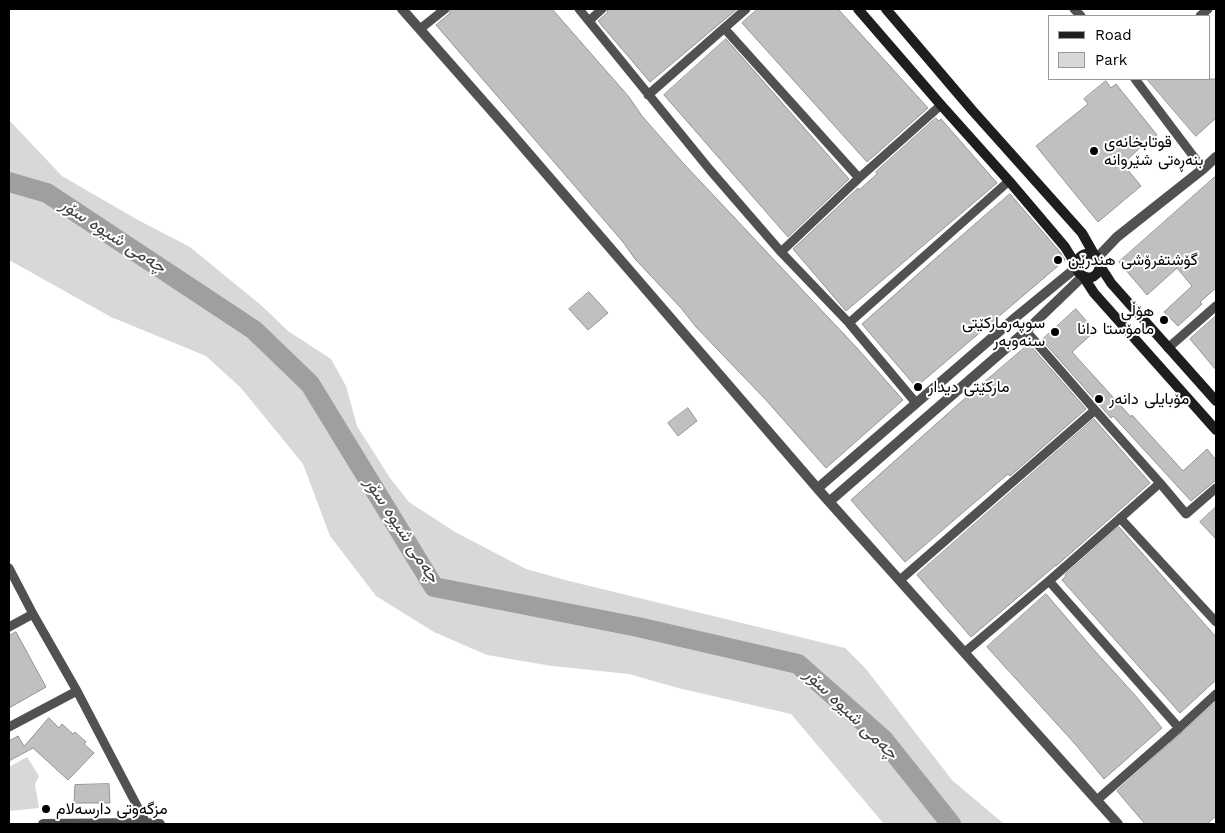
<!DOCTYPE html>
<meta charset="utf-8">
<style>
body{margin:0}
#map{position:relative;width:1225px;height:833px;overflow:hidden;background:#fff;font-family:"Work Sans",sans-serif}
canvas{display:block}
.frame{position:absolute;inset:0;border:10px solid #000;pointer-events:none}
.legend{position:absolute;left:1048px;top:15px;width:162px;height:65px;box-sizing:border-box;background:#fff;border:1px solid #999;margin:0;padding:6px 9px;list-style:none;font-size:15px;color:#000}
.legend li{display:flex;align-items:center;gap:10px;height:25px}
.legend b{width:25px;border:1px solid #999}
</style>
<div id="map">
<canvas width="1225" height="833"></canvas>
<div class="frame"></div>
<ul class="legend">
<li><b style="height:6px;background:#1e1e1e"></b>Road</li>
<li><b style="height:14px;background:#d8d8d8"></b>Park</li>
</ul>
</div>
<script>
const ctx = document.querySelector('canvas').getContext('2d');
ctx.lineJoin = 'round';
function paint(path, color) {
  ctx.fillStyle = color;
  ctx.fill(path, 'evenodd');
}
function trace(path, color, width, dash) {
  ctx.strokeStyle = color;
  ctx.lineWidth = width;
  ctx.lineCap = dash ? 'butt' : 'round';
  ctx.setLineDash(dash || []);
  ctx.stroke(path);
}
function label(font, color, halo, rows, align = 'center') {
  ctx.font = font + ' "Work Sans",Vazirmatn,sans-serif';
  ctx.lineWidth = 4;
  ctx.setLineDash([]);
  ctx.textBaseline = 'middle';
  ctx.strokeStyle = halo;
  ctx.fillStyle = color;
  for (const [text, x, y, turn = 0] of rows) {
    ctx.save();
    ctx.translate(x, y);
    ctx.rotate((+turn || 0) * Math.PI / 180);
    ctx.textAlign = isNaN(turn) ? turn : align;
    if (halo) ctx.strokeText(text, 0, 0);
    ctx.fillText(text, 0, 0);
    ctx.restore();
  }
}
const green = new Path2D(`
 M9 120 62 176 138 220 190 247 262 306 288 331 331 359 346 386 357 426 390 478 409 502 455 532 526 569 569 581 845 648 866 669 952 780 1004 824H884L791 714 678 688 629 674 552 666 487 655 434 632 376 596 330 536 303 464 241 388 206 356 111 317 9 260Z
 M27 757 39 776 35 784 39 808 9 811V767Z`);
const river = new Path2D(`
 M9 182 47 193 254 330 310 384 434 587 638 627 798 664 883 739 951 824`);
const building = new Path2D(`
 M451 9H552L629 97 642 116 684 164 857 348 903 400 826 468 766 400 696 327 681 308 635 259 623 242 436 25 449 14Z
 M608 9H737L650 82 598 21 607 13Z
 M758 9H838L928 108 867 162 742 23Z
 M726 39 849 179 788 237 664 95Z
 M1147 79H1216V118L1196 136Z
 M1106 81 1111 88 1116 84 1157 135 1147 143 1146 142 1123 164 1141 186 1098 222 1036 146 1088 104 1084 99Z
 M936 118 939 121 941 119 997 183 846 311 793 249 858 188 859 190 867 183 877 174 876 172Z
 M1216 176V288L1200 302 1202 304 1178 326 1164 312 1192 286 1177 268 1147 295 1119 262Z
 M1010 194 1060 252 1065 260 916 387 862 324 936 258Z
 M589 292 608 313 588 330 569 309Z
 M1076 309 1095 331 1072 352 1131 417 1132 415 1183 471 1207 449 1216 460V480L1191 501 1113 416 1111 418 1042 340Z
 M1216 316V370L1190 339Z
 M1029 344 1086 409 1010 476 1008 474 905 562 851 500 954 408Z
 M688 408 697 421 678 436 668 423Z
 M1094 419 1150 483 1056 566V565L971 637 917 575Z
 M1216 507V539L1200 522Z
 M1119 527 1216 637V680L1180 713 1062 580 1066 576 1065 575Z
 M1046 594 1094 650 1134 694 1162 728 1104 779 1076 745 987 647Z
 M16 632 46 687 9 708V636Z
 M1216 702V816L1207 824H1145L1117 791Z
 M49 718 59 728 62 724 73 734 75 732 86 742 84 744 94 753 68 780 33 748 9 761V741L18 736 24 746Z
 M109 784 110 803H74L75 785Z`);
const minor = new Path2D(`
 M579 9 710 170 781 252 849 323 916 403
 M1074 9 1081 16
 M1200 16 1208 9
 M590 20 602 9
 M724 28 859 178
 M420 29 445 9
 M1135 79 1203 169
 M648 95 746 9
 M781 252 859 178 941 105
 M849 323 1009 181
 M1026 331 1095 410 1160 483 1186 514 1216 488
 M1168 348 1216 306
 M1120 518 1216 622
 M9 568 33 614 77 691 146 823
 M900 580 1095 410
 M1049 581 1179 728
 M9 627 33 614
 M965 652 1049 581 1160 483
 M9 727 77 691
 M1097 800 1179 728 1216 694`);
const tertiary = new Path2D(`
 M402 9 505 126 824 496 1118 824
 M1097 258 1117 237 1203 169 1216 157
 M818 488 1016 317 1077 267
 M830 501 1026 331 1083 276
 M43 824 146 823 160 824`);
const secondary = new Path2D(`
 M858 9 941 105 1009 181 1065 247 1076 265
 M886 9 972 110 1082 233 1095 256
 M1100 265C1097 290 1065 272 1080 257 1085 252 1093 253 1098 258 1100 261 1100 266 1102 269 1105 274 1108 278 1111 283L1216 401
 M1083 276 1094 293 1216 430`);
const markers = [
 [1094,151,5,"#000"],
 [1058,260,5,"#000"],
 [1164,320,5,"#000"],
 [1055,332,5,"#000"],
 [918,387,5,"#000"],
 [1099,399,5,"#000"],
 [46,809,5,"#000"]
];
const poiNames = [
 ["قوتابخانەی",1104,142],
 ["بنەڕەتی شێروانە",1104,160],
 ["گۆشتفرۆشی هندرێن",1068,260],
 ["هۆڵی",1154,311,"right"],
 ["مامۆستا دانا",1154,329,"right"],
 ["سوپەرمارکێتی",1045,323,"right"],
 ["سنەوبەر",1045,341,"right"],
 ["مارکێتی دیدار",928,387],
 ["مۆبایلی دانەر",1109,399],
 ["مزگەوتی دارسەلام",56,809]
];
const waterNames = [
 ["چەمی شیوە سۆر",113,236,33],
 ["چەمی شیوە سۆر",402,530,57],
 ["چەمی شیوە سۆر",851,714,44]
];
paint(green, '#d8d8d8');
trace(river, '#9f9f9f', 20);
paint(building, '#c0c0c0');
trace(building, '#959595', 1);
trace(minor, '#515151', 9);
trace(tertiary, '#515151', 10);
trace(secondary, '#1e1e1e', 10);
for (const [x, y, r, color] of markers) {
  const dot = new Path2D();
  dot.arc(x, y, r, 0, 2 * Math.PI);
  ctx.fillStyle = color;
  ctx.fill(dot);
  trace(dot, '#fff', 2);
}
label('16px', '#000', '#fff', poiNames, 'left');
label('italic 18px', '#404040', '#fff', waterNames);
</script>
